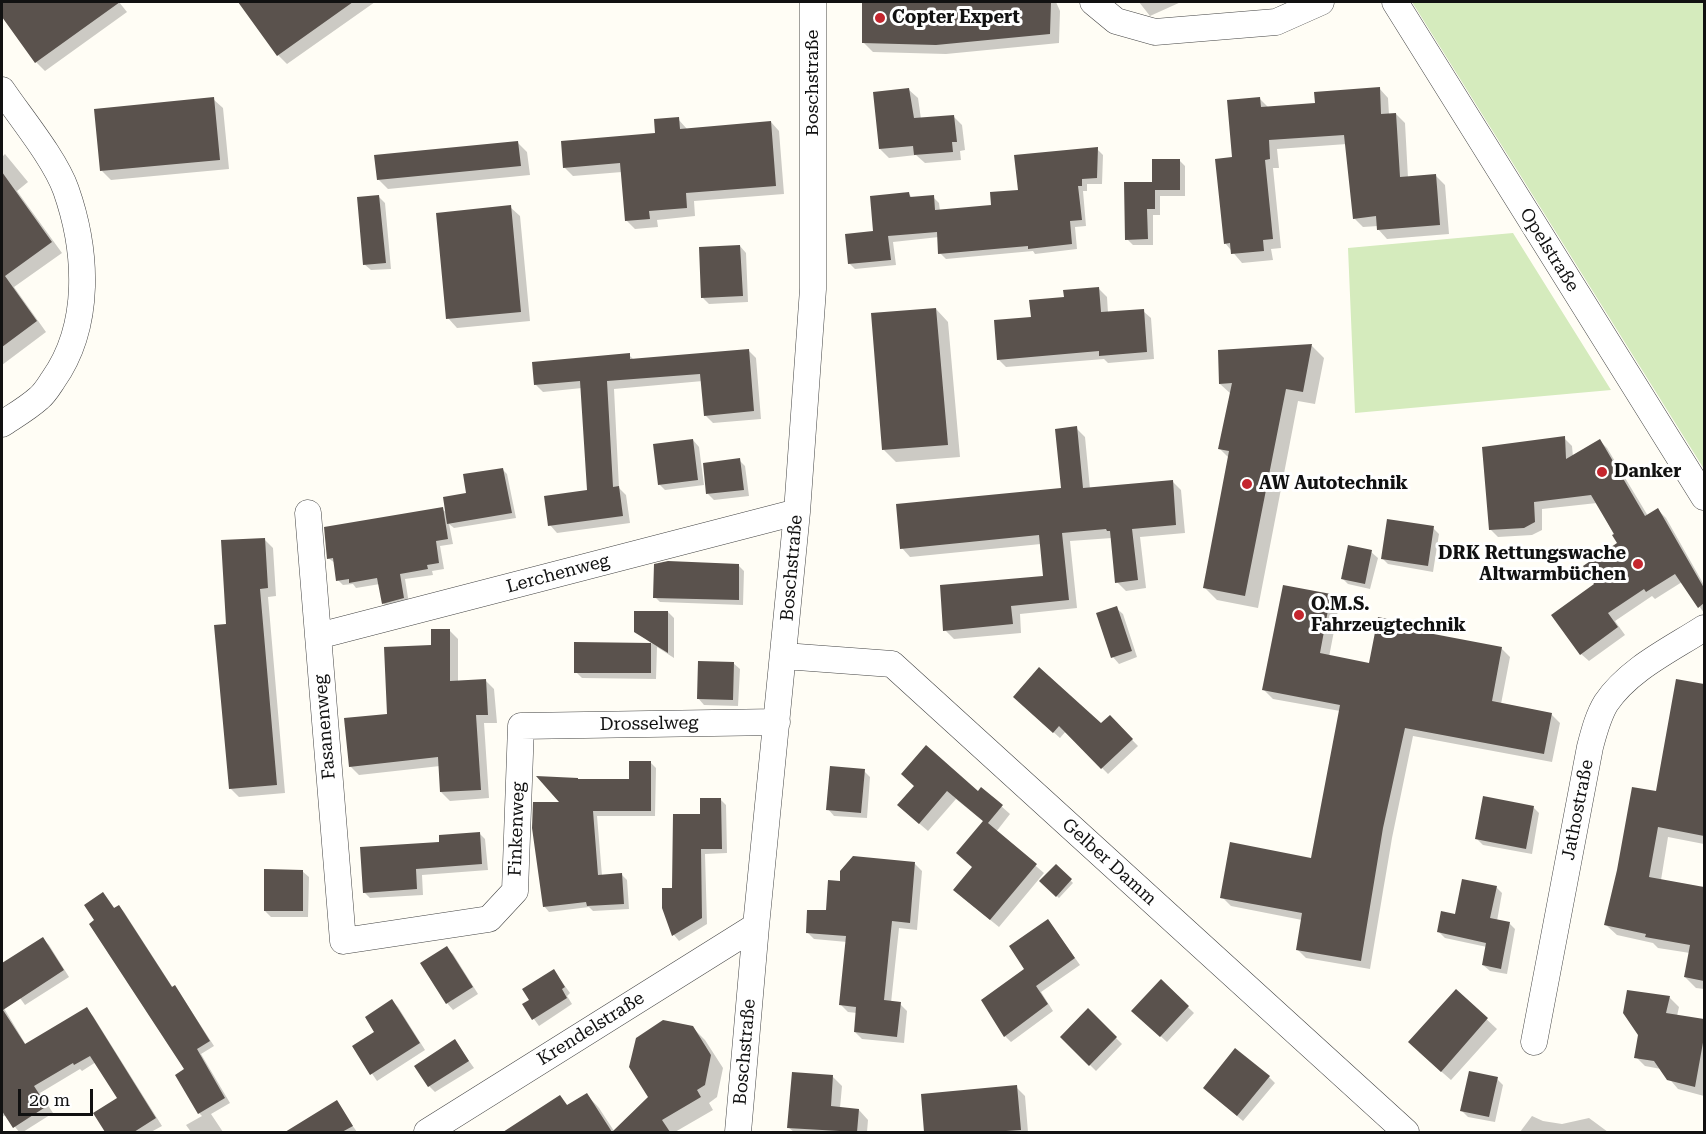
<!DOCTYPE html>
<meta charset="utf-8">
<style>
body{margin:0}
#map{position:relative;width:1706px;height:1134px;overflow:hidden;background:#fffdf5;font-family:"Roboto Serif",serif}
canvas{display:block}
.frame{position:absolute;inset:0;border:3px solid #111;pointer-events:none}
.scale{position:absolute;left:18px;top:1089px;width:75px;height:27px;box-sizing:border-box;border:3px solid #111;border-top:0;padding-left:8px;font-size:18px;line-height:21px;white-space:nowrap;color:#111;-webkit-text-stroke:4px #fff;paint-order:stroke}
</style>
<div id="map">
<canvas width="1706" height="1134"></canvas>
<div class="frame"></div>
<div class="scale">20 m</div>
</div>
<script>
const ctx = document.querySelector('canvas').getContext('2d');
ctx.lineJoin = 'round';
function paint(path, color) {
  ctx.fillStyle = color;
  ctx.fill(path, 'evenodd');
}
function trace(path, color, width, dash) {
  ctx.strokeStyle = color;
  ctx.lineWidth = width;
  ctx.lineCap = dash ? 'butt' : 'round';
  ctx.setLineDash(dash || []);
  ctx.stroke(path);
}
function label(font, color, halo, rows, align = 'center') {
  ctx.font = font + ' "Roboto Serif",serif';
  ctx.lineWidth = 6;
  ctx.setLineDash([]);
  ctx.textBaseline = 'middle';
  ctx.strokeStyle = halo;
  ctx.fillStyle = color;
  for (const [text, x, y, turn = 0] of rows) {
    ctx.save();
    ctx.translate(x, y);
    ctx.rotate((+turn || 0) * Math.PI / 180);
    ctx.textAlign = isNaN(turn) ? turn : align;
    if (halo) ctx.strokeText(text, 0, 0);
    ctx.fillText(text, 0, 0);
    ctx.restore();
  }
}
const green = new Path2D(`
 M1412 2H1704V469Z
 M1513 233 1611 390 1355 413 1348 248Z`);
const shadow = new Path2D(`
 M2 2H119L127 12 45 71 36 62 2 14Z
 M240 2H375L287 64 278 55Z
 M864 2H1056L1060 11 1059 43 946 54 873 52 863 42Z
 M1139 2H1181L1150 16Z
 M1379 88 1388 98 1389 115 1396 114 1405 123 1408 178 1436 176 1445 185 1449 234 1387 239 1378 229V226L1363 227 1354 218 1347 144 1277 149 1279 168H1273L1281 248 1271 249 1273 260 1242 263 1225 243 1234 158 1259 98 1269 108 1317 105Z
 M909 90 918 98 921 119 953 116 962 125 965 150 960 151 961 160 925 163 916 155 889 158 880 149Z
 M213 99 223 108 229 169 111 180 102 171Z
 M678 119 687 129 771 122 779 131 784 194 694 201 695 216 657 220 658 227 635 229 626 220 622 172 573 176 564 167 657 135Z
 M518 143 527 152 530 175 388 189 378 179Z
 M1097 149 1103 155 1102 184H1087V191H1083L1086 226 1075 227 1077 249 1035 254 1033 251 946 259 940 253 939 237 893 242 896 265 855 269 849 263 909 194 913 199 933 197 939 203 940 211 993 206Z
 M5 154 28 182 17 191 62 253 14 287 46 332 2 365V157Z
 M1179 160 1185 166V196H1160V215H1153V245H1133L1127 239 1153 183Z
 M379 197 385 203 391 269 371 270 364 264Z
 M510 207 520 216 530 321 457 328 448 318Z
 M740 246 746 253 748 302 709 304 703 298Z
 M1099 289 1107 297 1108 313 1143 311 1151 318 1154 359 1108 363 1104 359 1006 367 998 359 1033 318 1065 299Z
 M936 309 948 322 960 457 896 462 884 450Z
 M1312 346 1324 358 1315 404 1298 401 1258 608 1217 600 1204 587 1229 458 1220 449 1231 394 1220 384 1219 352Z
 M748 350 756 358 761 419 713 423 705 415 703 381 614 389 619 488 626 495 630 523 557 533 550 525 588 492 582 388 543 392 535 384 629 355 634 360Z
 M1076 428 1085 437 1090 489 1172 481 1181 490 1185 533 1140 537 1146 588 1126 591 1117 582 1112 538 1070 541 1077 608 1020 614 1021 633 954 639 945 630 1045 578 1041 544 910 557 902 548 1062 489Z
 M1564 438 1572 446 1573 457 1600 441 1607 448 1648 516 1658 510 1666 518 1704 585V613L1682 582 1655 599 1652 596 1615 621 1625 635 1589 661 1581 654 1596 584 1619 544 1597 503 1542 509V530L1532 535 1498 537 1490 529Z
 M693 440 699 447 704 485 665 490 659 484Z
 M739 460 745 466 749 496 714 500 708 494Z
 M502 469 507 474 516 518 454 528 449 524 453 544 440 546 444 569 432 571 433 575 405 579 409 604 388 609 383 603 380 584 356 588 353 584 343 585 338 580 335 563 328 558 442 509 447 513 468 495Z
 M1433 528 1439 534 1433 572 1388 564 1382 558Z
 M264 539 273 548 276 596 268 597 285 793 239 797 230 788 228 626Z
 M1371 552 1378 558 1370 589 1348 584 1342 578Z
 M739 566 744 571 743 605 660 602 655 597Z
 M1330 596 1339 605 1329 657 1370 665 1424 628 1431 635 1501 648 1510 657 1501 704 1551 714 1560 723 1552 762 1413 736 1392 838 1370 969 1306 958 1297 949 1302 920 1231 906 1222 897 1312 859 1340 711 1273 699 1264 690Z
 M1116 608 1123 614 1137 657 1119 664 1113 657 1098 614Z
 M668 612 674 618V658L657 647 656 679 582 678 576 672V644H652L636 631Z
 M450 631 458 639V682L485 680 494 689 497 723H484L489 798 450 801 441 792 440 766 359 775 350 766 388 715 432 646Z
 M733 663 740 669 738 706 704 705 698 698Z
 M1677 681 1704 686V844L1668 837 1661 880 1704 888V989L1696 988 1685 977 1690 953 1658 948 1653 943 1617 935 1606 925 1657 793Z
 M1021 703 1101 725 1110 717 1138 746 1108 774 1066 731 1060 738Z
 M650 762 656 768 655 816H597L602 876 621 874 627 880 629 909 593 911 589 907 549 912 544 906 562 804 631 781Z
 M864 771 870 777 867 818 834 816 828 809Z
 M915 786 978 793 982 789 1010 814 996 832 1044 873 999 927 963 898 973 867 984 822 956 799 928 831 907 813Z
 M720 799 726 805 727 853 705 854 707 924 679 941 674 935 663 908 674 890 702 816Z
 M1533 807 1539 813 1532 854 1483 845 1477 839Z
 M479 833 485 839 488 870 422 875 423 895 370 898 364 892 441 844Z
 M915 864 922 871 917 930 899 928 891 1003 900 1004 907 1011 904 1043 862 1039 855 1032 857 1013 848 1012 841 1005 847 942 814 939 807 932 828 912 841 883Z
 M1056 866 1073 883 1059 898 1041 881Z
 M302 871 309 877 308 917H271L265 911Z
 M1496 887 1502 893 1497 921 1509 923 1515 929 1507 974 1490 971 1483 965 1487 947 1445 938 1439 932 1456 916Z
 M103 893 115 909 119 906 124 912 173 988 174 987 179 992 214 1046 201 1054 230 1103 211 1114 223 1132H191L186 1125 202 1116 199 1113 186 1070 97 921Z
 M1048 920 1080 965 1041 992 1053 1011 1011 1042 1005 1036 1027 969Z
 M42 938 49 945 69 977 25 1005 2 973V965Z
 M446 948 453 954 478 994 453 1010 447 1003 422 964Z
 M554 971 570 993 567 996 572 1004 539 1026 524 1005 531 1000Z
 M1161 981 1194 1013 1167 1042 1133 1011Z
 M1456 991 1497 1029 1451 1080 1419 1052Z
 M1669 997 1679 1007 1677 1016 1704 1021V1096L1678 1089 1661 1069 1645 1066 1636 1057Z
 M392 1001 398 1007 425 1050 377 1081 354 1047 376 1032Z
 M2 1005 26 1045 86 1009 93 1016 162 1126 151 1132H107L95 1114 119 1098 96 1062 82 1071 80 1069 40 1093 53 1113 23 1132H19L6 1115 2 1117Z
 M1088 1010 1122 1044 1096 1071 1062 1037Z
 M692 1027 705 1040 723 1068 717 1097 709 1103 713 1110 675 1132H527L560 1097 568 1106 587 1095 599 1108 614 1131 649 1097Z
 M455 1041 474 1068 435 1092 429 1086Z
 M832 1076 842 1086 840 1108 859 1110 868 1120 867 1132H794L789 1128Z
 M1269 1077 1275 1083 1243 1121 1211 1094Z
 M1497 1079 1503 1085 1495 1122 1468 1117 1462 1111Z
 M1016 1087 1025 1096 1028 1132H926L923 1096Z
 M336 1102 357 1132H288Z
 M1532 1116 1543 1121 1562 1124 1589 1118 1608 1132H1520Z`);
const building = new Path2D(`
 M2 2H120L35 63 2 17Z
 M238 2H353L277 56Z
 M862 2H1051L1050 34 936 45 862 43Z
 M1380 87 1381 114 1396 113 1400 177 1436 174 1440 225 1377 230 1376 216 1353 219 1344 135 1269 140 1270 159 1265 160 1273 239 1263 240 1264 251 1231 254 1230 243 1224 244 1215 159 1232 157 1227 100 1260 97 1261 107 1315 103 1314 92Z
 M909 88 914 118 954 115 957 142H952L953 152 914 155 913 146 879 149 873 92Z
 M214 97 220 160 100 171 94 109Z
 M679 117 680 129 771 121 776 186 686 193 687 208 649 211 650 219 625 221 620 163 563 168 561 141 655 133 654 119Z
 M518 141 521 166 377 180 374 155Z
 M1098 147 1097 178 1082 179V186H1078L1082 220 1070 221 1072 244 1028 249V246L938 254 937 232 888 236 891 260 848 264 845 234 873 231 870 196 909 192 910 197 934 195 935 210 991 205 990 192 1018 190 1014 155Z
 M1152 159H1180V190H1155V209H1147L1148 239 1125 240 1124 182H1152Z
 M2 172 52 242 5 276 37 321 2 347Z
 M379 195 386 263 363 265 357 197Z
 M511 205 521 312 446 319 436 213Z
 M740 245 743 296 701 298 699 247Z
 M1099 287 1101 312 1144 309 1147 352 1099 356V351L997 360 994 320 1031 317 1029 300 1064 297 1063 290Z
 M936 308 948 445 882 450 871 313Z
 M1312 344 1303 392 1286 389 1245 596 1203 588 1229 451 1218 449 1232 383 1219 384 1218 350Z
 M749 349 754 411 704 416 700 374 607 381 613 487 619 486 623 516 548 526 544 496 587 490 580 381 534 385 532 362 630 353V359Z
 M1077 426 1083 488 1173 480 1176 525 1132 529 1138 580 1115 583 1110 531H1107L1106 529 1062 533 1069 600 1011 606 1013 624 943 631 940 585 1043 576 1039 535 900 549 896 504 1061 488 1055 429Z
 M1565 436 1566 459 1600 439 1645 516 1658 508 1704 588V603L1698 608 1675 574 1646 592 1644 589 1608 613 1618 627 1580 655 1551 615 1594 584 1583 566 1617 543 1612 535 1614 534 1591 495 1534 502 1535 522 1524 528 1489 530 1482 447Z
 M693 439 698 480 658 485 653 444Z
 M740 458 744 490 706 494 703 463Z
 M503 468 512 513 447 524 443 497 466 493 463 474Z
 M443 507 448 539 436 541 439 563 427 565 428 569 400 574 404 598 382 604 377 578 349 583V579L336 581 333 558 327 559 324 527Z
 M1387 519 1434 526 1428 566 1381 559Z
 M265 538 268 588 260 589 277 785 229 789 214 625 226 624 221 540Z
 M1348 545 1372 550 1365 584 1341 579Z
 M668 561 739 564V600L653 598 654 564Z
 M1283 585 1331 594 1320 653 1369 663 1378 617 1425 627 1423 632 1502 647 1492 701 1552 713 1544 754 1405 728 1383 828 1361 961 1296 950 1302 913 1220 898 1230 842 1311 858 1340 705 1262 690Z
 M1117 606 1132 651 1111 658 1096 613Z
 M634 611H668V653L634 632Z
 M431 629H450V681L486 679 488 715H476L481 790 440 792 438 757 349 767 344 718 387 714 384 647 431 645Z
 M574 642 651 643V673H574Z
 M698 661 734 662 733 700 697 699Z
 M1039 667 1101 723 1110 715 1133 739 1101 769 1059 726 1053 733 1013 697Z
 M1676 679 1704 684V836L1658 827 1649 877 1704 887V981L1684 977 1690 945 1645 937 1646 934 1604 925 1617 870 1632 787 1656 791Z
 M926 745 978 791 981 787 1003 805 988 823 1037 864 990 920 953 890 972 867 956 853 983 821 947 791 919 824 897 805 914 786 901 774Z
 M629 761H651V811H593L598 875 622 873 624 904 587 906 586 902 543 907 532 828 533 802H559L536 776 578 778V779H629Z
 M830 766 865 769 861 813 826 810Z
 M1483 796 1534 806 1526 849 1475 839Z
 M700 798H721L722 849H701L702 918 672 936 662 908V888H672L673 814H700Z
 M480 832 482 864 416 869 417 889 363 893 360 847 439 842V835Z
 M853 856 915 862 910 923 892 921 884 1000 901 1002 897 1037 854 1032 856 1007 839 1005 846 936 806 933 807 910H826L828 880 840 881V871Z
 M1056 864 1072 879 1056 897 1039 881Z
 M264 869 303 870V911H264Z
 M1462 879 1497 886 1490 918 1510 922 1501 969 1482 965 1486 943 1437 932 1441 911 1455 914Z
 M103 892 114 908 119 905 172 987 175 985 210 1041 197 1049 225 1098 198 1114 175 1075 184 1069 89 924 94 920 84 905Z
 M1048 919 1075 958 1036 986 1048 1004 1004 1037 981 1000 1024 969 1009 946Z
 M43 937 64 970 3 1010 25 1044 87 1007 156 1118 134 1132H105L93 1113 117 1098 90 1056 74 1065 73 1063 34 1086 47 1106 13 1128 2 1111V963Z
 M447 946 473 987 446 1004 420 963Z
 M554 969 565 987 562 989 567 998 532 1020 522 1004 529 1000 522 989Z
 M1161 979 1189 1006 1160 1037 1131 1011Z
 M1456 989 1488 1018 1441 1072 1408 1042Z
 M1627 990 1670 996 1666 1013 1704 1019V1037L1695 1087 1667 1080 1654 1061 1634 1058 1638 1035 1623 1013Z
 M392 999 420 1043 370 1075 352 1046 374 1032 365 1017Z
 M1088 1008 1117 1037 1089 1066 1060 1037Z
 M663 1020 693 1026 711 1055 705 1085 697 1090 701 1097 662 1120 670 1132H503L560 1095 567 1105 587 1093 612 1132 648 1097 629 1067 636 1038Z
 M455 1039 469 1061 428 1087 414 1066Z
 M1235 1048 1270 1076 1237 1116 1203 1088Z
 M1469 1071 1498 1077 1489 1117 1460 1111Z
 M792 1072 833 1075 831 1106 859 1109 857 1132 787 1128Z
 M1017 1085 1021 1130 991 1132H924L921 1094Z
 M337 1100 353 1126 342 1132H285Z`);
const street = new Path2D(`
 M1093 2 1116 21 1155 32 1276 22 1321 2
 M1395 2 1704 497
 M2 90C21 118 55 159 66 190 87 250 92 325 53 380 49 386 45 393 39 398 28 408 14 416 2 424
 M308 513 343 941 489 919 515 891 521 726 777 722
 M318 636 797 512
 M784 656 892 664 1406 1132
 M1534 1042 1590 747C1594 732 1598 716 1606 703 1629 669 1670 650 1704 628
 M427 1132 756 926
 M738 1132 756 926 797 512 813 289V2`);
const markers = [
 [880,18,6,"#c4262e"],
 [1602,472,6,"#c4262e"],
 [1247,484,6,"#c4262e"],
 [1638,564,6,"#c4262e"],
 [1299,615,6,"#c4262e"]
];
const poiNames = [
 ["Copter Expert",892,18],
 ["Danker",1614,472],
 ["AW Autotechnik",1259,484],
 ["DRK Rettungswache",1626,554,"right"],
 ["Altwarmbüchen",1626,575,"right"],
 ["O.M.S.",1311,605],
 ["Fahrzeugtechnik",1311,626]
];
const streetNames = [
 ["Boschstraße",813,83,-90],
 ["Opelstraße",1549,250,58],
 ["Boschstraße",792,568,-85],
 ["Lerchenweg",558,574,-15],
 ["Drosselweg",649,724,-1],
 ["Fasanenweg",325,727,-95],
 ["Jathostraße",1578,810,-79],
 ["Finkenweg",517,829,-88],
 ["Gelber Damm",1109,862,42],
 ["Krendelstraße",591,1029,-32],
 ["Boschstraße",745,1052,-85]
];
paint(green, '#d5ebbd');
paint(shadow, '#0003');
paint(building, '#5a524d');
trace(street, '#444', 27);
trace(street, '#fff', 26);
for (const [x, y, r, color] of markers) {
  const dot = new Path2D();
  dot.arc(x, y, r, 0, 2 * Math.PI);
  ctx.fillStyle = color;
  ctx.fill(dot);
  trace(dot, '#fff', 2);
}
label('bold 18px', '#111', '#fff', poiNames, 'left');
label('18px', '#111', '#fff', streetNames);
</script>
